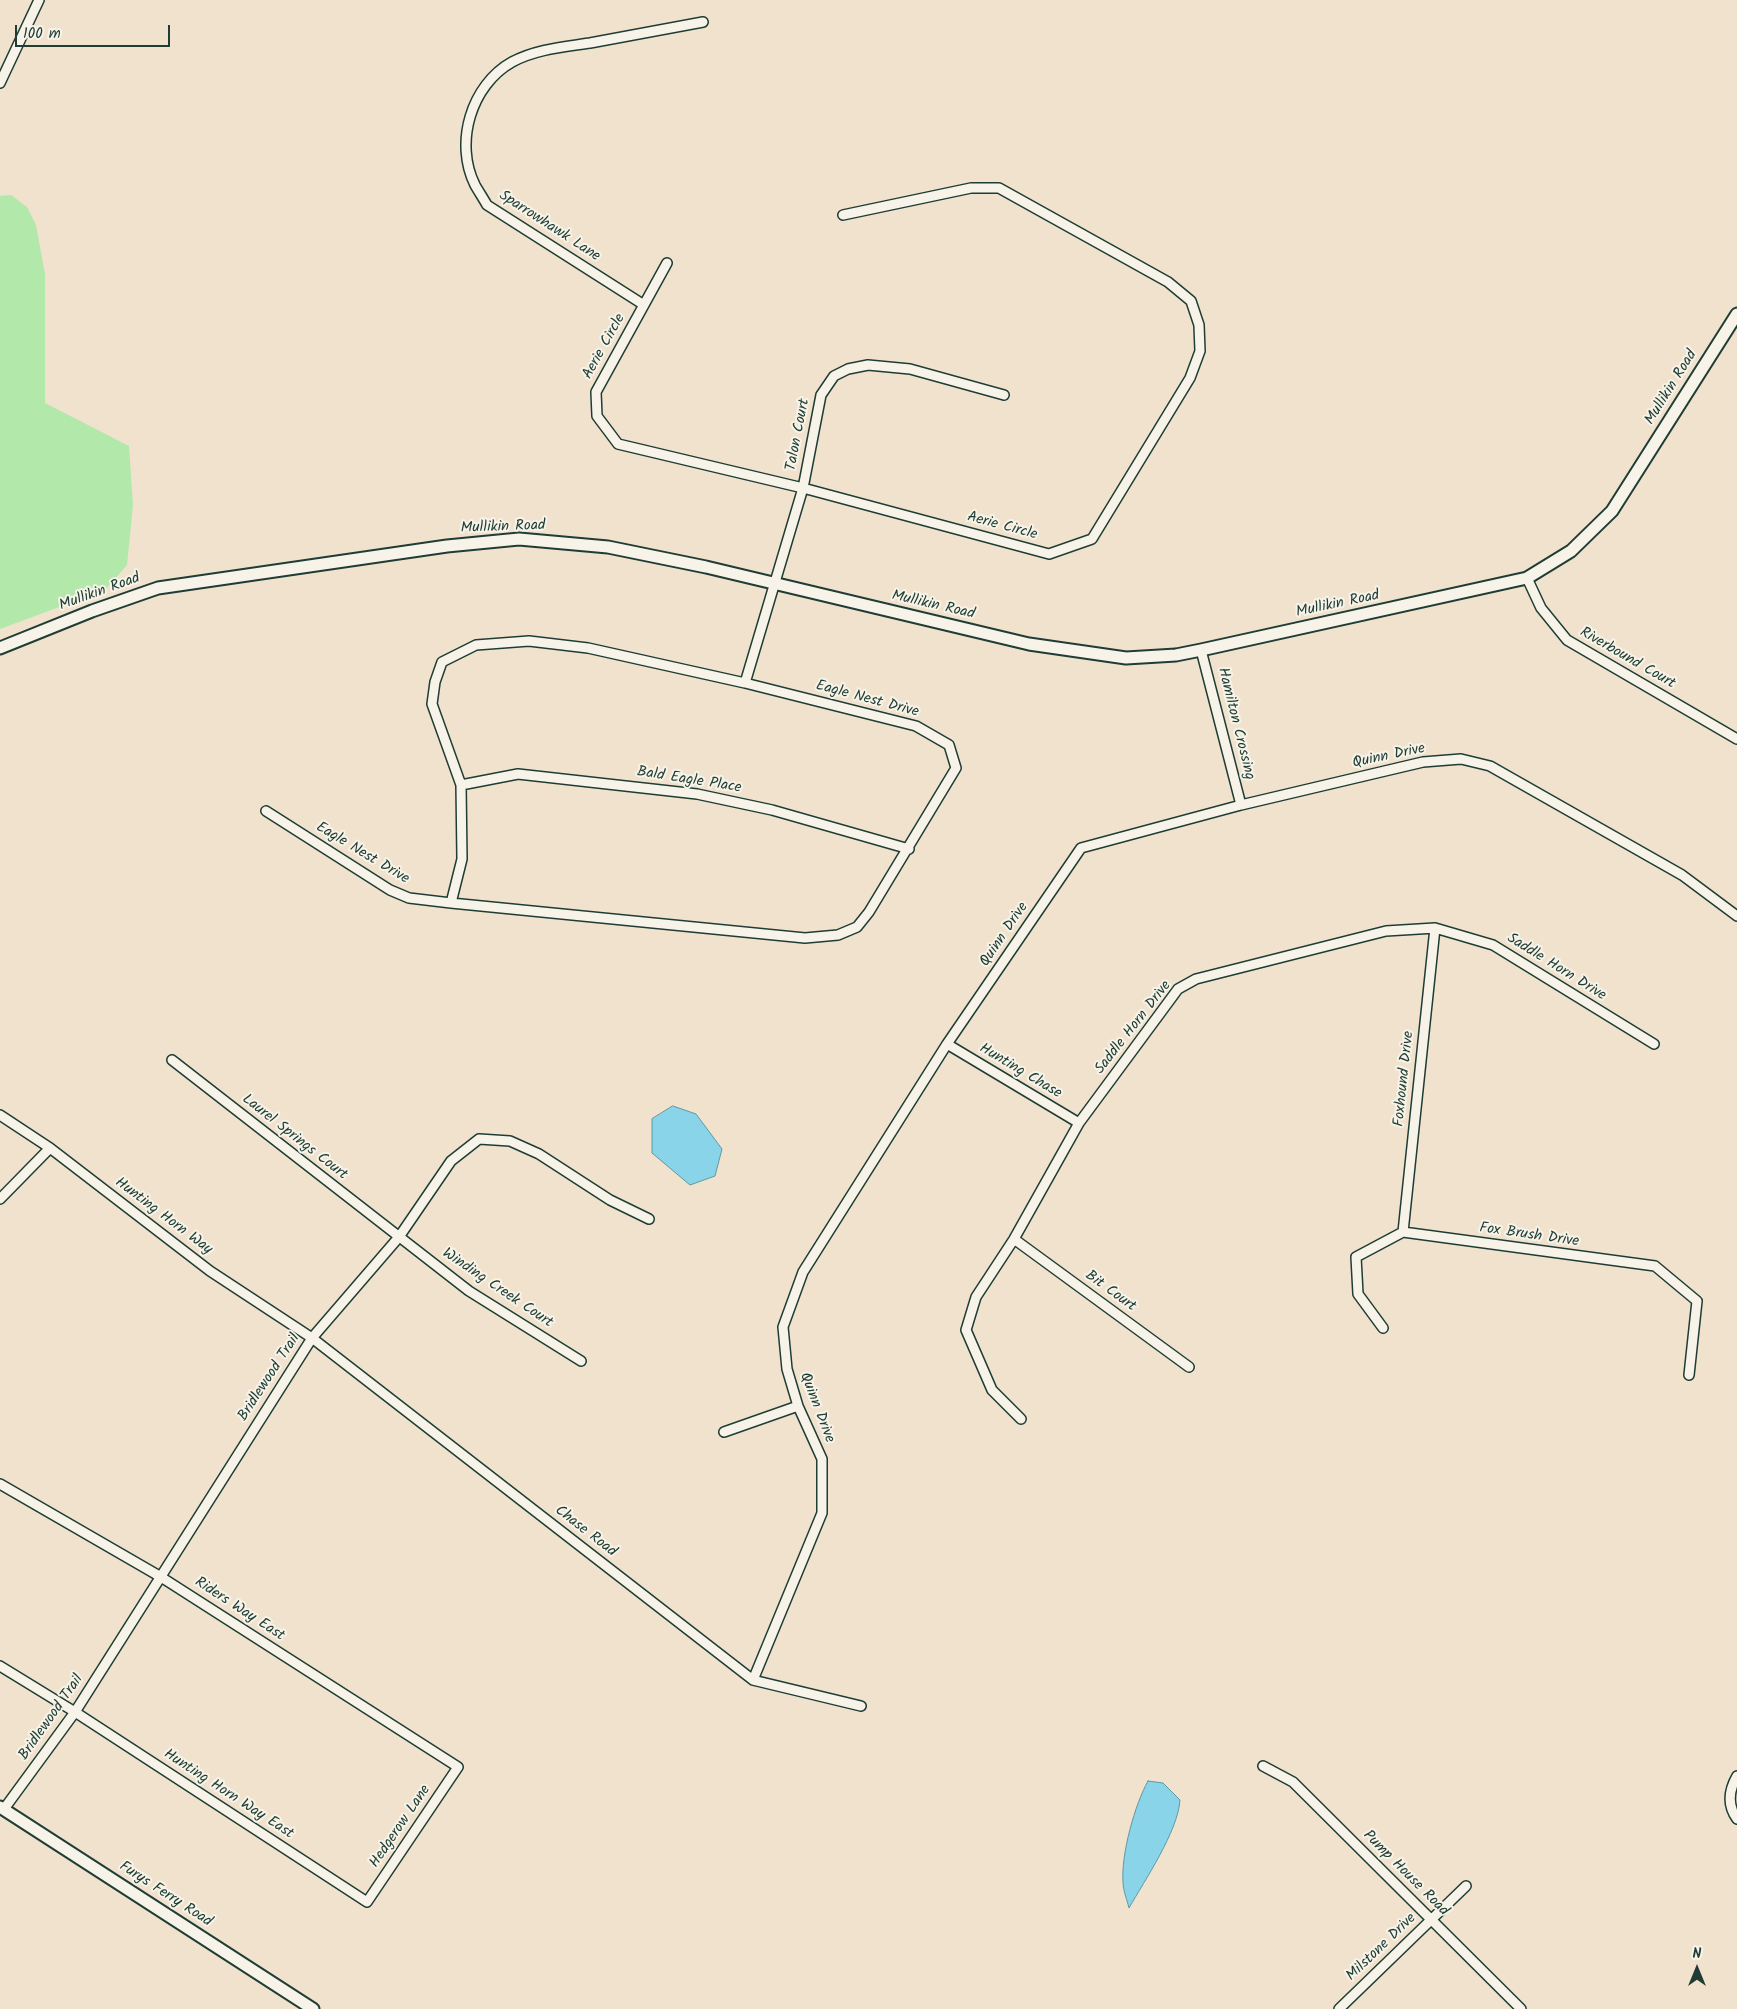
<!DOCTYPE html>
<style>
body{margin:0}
#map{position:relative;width:1737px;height:2009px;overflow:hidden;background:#f1e2ce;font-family:Kalam,sans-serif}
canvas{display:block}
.north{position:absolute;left:1672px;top:1944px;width:50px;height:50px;-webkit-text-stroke:4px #f7f3e8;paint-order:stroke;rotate:0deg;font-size:14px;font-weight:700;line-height:20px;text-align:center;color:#1f3d34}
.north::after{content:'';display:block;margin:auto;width:18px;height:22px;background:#1f3d34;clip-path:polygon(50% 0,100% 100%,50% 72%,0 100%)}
.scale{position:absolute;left:15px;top:25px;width:155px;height:22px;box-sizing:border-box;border:2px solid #1f3d34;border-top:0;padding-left:6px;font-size:15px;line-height:18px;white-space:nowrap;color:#1f3d34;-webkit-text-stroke:4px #f7f3e8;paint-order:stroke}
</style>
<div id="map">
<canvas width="1737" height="2009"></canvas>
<div class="north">N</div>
<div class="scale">100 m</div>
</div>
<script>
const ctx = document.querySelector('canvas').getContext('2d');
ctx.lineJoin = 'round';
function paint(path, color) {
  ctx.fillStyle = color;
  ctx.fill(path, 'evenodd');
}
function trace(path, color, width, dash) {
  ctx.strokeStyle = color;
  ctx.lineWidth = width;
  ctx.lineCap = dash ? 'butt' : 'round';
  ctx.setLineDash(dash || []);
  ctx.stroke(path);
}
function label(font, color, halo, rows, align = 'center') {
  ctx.font = font + ' Kalam,sans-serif';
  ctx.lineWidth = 4;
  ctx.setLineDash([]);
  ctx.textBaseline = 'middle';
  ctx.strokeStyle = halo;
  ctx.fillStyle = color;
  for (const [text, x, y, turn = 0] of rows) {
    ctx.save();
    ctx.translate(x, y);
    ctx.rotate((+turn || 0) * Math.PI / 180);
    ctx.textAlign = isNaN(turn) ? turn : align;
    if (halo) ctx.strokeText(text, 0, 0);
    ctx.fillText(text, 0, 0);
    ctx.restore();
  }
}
const green = new Path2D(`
 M11 195 27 207 36 225 45 274V403L129 446 133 505 127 565 105 590 0 629V196Z`);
const water = new Path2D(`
 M673 1106 696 1114 722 1149 715 1176 690 1185 652 1153V1119Z
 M1148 1781 1163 1783 1180 1800C1178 1831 1145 1880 1129 1908 1127 1900 1123 1890 1123 1882 1121 1854 1135 1804 1148 1781Z`);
const street = new Path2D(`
 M0 83 39 0
 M667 263 596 392 597 416 618 444 803 488 1049 554 1092 539 1190 378 1200 351 1199 325 1191 301 1168 282 999 188H971L843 215
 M644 305 487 205C483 198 479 192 475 185 454 143 471 85 512 62 536 49 564 47 590 43 627 36 665 29 703 22
 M1527 578 1541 608 1567 640 1737 739
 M1201 650 1241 805
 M745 683 803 488 821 395 834 376 848 369 868 365 910 369 1004 395
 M461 785 518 774 697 794 772 810 909 849
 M266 811 390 890 409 898 451 903 805 938 838 935 857 927 869 912 956 768 949 745 916 726 745 683 588 648 529 641 476 645 442 662 435 682 432 704 461 785 462 859 451 903
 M947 1044 1079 1123
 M172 1060 469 1291 581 1361
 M0 1115 50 1148 210 1271 312 1338 753 1680 861 1706
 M0 1199 50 1148
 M1403 1232 1435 928
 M1014 1239 1189 1367
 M1383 1328 1358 1294 1356 1257 1403 1232 1655 1266 1697 1301 1689 1375
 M1021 1419 992 1390 966 1330 976 1297 1014 1239 1079 1123 1178 989 1196 979 1386 931 1435 928 1493 945 1654 1044
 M724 1432 798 1406
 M0 1484 161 1577 458 1767 367 1902 75 1712 0 1666
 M753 1680 822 1513V1459L798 1406 787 1369 783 1327 803 1272 947 1044 1081 848 1241 805 1423 762 1461 759 1490 766 1682 875 1737 916
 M1263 1766 1293 1782 1521 2009
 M1737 1776C1729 1790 1727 1805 1737 1819
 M4 1809 75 1712 312 1338 399 1237 451 1161 479 1139 510 1141 539 1154 610 1200 649 1219
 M1339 2009 1466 1886`);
const secondary = new Path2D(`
 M0 648 92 611 158 588 447 546 519 539 608 547 706 567 1029 644 1126 658 1176 655 1201 650 1527 578 1571 551 1612 511 1737 314
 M0 1807 313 2009`);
const streetNames = [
 ["Sparrowhawk Lane",549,227,33],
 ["Aerie Circle",605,347,-61],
 ["Mullikin Road",1672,388,-58],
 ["Talon Court",799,435,-79],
 ["Aerie Circle",1002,527,15],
 ["Mullikin Road",503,528,-2],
 ["Mullikin Road",100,593,-20],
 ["Mullikin Road",1338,605,-12],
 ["Mullikin Road",933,606,13],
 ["Riverbound Court",1627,659,30],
 ["Eagle Nest Drive",867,700,15],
 ["Hamilton Crossing",1235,724,76],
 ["Quinn Drive",1389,757,-12],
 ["Bald Eagle Place",689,781,9],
 ["Eagle Nest Drive",362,854,31],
 ["Quinn Drive",1005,935,-56],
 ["Saddle Horn Drive",1556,968,32],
 ["Saddle Horn Drive",1134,1028,-52],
 ["Hunting Chase",1020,1072,31],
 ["Foxhound Drive",1405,1079,-84],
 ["Laurel Springs Court",294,1138,38],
 ["Hunting Horn Way",163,1217,37],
 ["Fox Brush Drive",1529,1236,8],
 ["Winding Creek Court",497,1289,34],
 ["Bit Court",1110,1292,36],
 ["Bridlewood Trail",270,1378,-57],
 ["Quinn Drive",816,1408,69],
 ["Chase Road",585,1532,38],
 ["Riders Way East",239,1610,33],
 ["Bridlewood Trail",52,1718,-55],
 ["Hunting Horn Way East",228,1795,33],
 ["Hedgerow Lane",401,1827,-56],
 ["Pump House Road",1405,1874,45],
 ["Furys Ferry Road",165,1895,33],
 ["Milstone Drive",1382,1948,-44]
];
paint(green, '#b2e8aa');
paint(water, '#89d4e9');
trace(water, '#5f98a1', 1);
trace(street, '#1f3d34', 12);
trace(secondary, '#1f3d34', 15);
trace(street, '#f7f3e8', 9);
trace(secondary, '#f7f3e8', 11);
label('15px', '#1f3d34', '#f7f3e8', streetNames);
</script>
